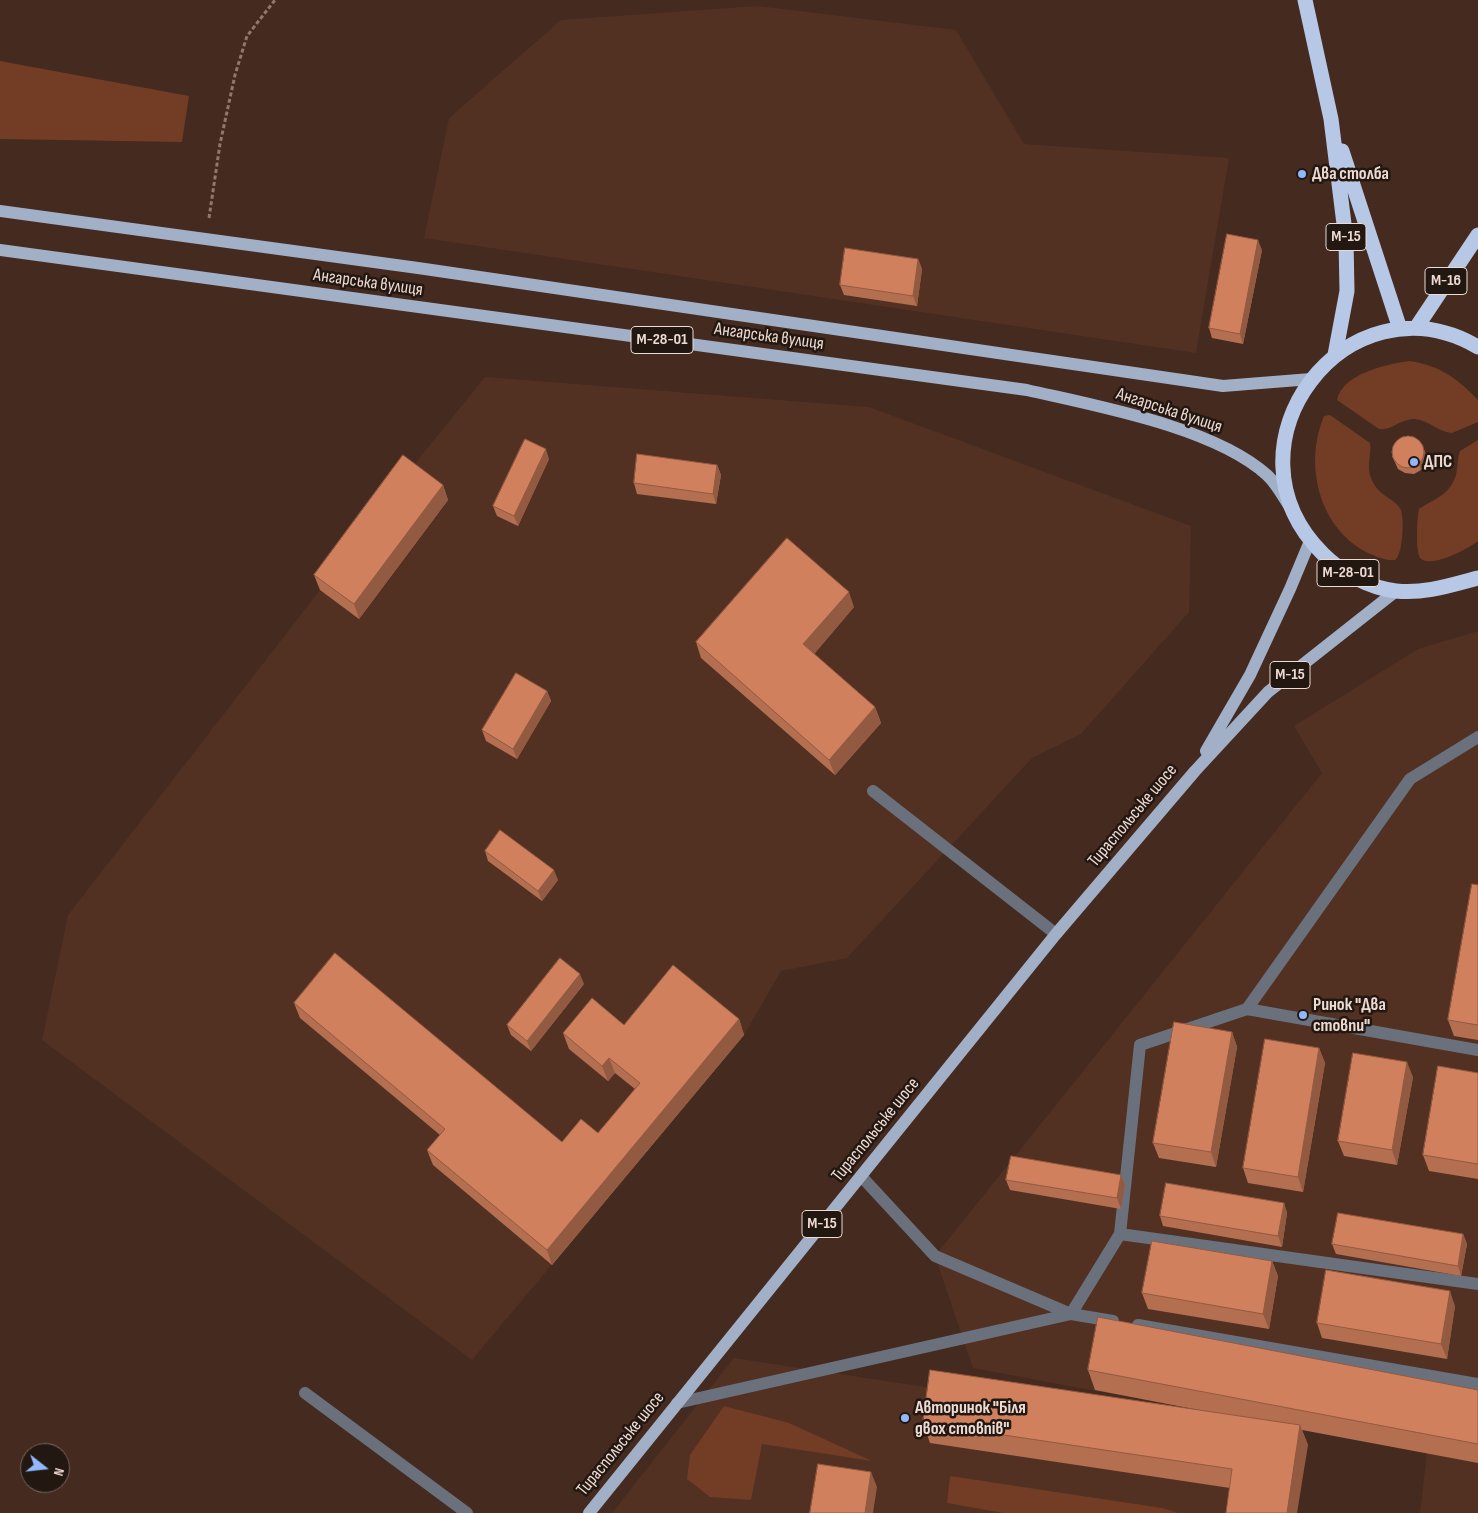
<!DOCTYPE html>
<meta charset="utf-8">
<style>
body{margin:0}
#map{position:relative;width:1478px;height:1513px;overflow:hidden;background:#452a1f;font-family:"Sofia Sans Condensed",sans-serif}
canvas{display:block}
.north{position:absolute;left:20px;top:1443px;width:50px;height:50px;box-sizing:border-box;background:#231711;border:1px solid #74655f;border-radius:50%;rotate:106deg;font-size:14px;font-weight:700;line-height:20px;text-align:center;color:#eddad3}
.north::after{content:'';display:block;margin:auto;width:18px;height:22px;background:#8fb8fd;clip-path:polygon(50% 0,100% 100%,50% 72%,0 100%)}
</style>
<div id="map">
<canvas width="1478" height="1513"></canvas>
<div class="north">N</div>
</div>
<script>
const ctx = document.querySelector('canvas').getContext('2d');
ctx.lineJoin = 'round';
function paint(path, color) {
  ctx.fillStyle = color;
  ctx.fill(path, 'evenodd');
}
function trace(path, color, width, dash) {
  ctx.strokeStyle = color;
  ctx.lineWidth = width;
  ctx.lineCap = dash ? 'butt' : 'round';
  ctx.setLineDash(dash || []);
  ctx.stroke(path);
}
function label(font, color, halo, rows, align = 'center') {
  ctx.font = font + ' "Sofia Sans Condensed",sans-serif';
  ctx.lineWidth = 5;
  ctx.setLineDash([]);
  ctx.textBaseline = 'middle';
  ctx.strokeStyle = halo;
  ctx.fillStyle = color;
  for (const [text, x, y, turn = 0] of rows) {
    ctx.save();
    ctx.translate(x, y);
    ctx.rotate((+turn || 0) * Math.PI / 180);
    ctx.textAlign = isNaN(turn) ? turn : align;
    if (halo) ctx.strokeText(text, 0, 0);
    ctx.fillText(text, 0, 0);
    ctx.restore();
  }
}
const built = new Path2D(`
 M758 6 956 30 1024 144 1229 158 1196 353 424 238 449 118 561 20Z
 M485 377 869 407 1191 526 1189 612 1081 734 1032 758 847 958 781 971 744 1035 472 1360 42 1040 68 915 320 590 409 471Z
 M1478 631V1513H1420L1427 1453 973 1368 935 1256 1322 773 1294 726 1418 649Z
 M734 1358 1308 1445 1297 1513H612Z`);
const green = new Path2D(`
 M0 61 189 96 182 142 0 139Z
 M1409 361C1439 365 1457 378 1478 400V422L1452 433C1438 432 1429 420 1414 419 1401 419 1391 431 1379 429L1337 400C1342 374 1387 364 1409 361Z
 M1330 415 1370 443C1372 454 1366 466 1371 478 1378 496 1392 497 1400 508 1405 516 1403 555 1395 560 1385 561 1375 556 1366 552 1318 526 1304 464 1324 416Z
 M1478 440V541C1468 549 1432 568 1421 559 1415 554 1417 518 1419 509 1434 499 1450 495 1456 475 1458 467 1457 458 1460 451Z
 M724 1406 789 1423 872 1461 762 1444 751 1500 710 1497 687 1479 690 1455Z
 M950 1476 1162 1508 1178 1513H1003L947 1503Z`);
const path = new Path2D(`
 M209 218 220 144 235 75 247 36 275 0`);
const minor = new Path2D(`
 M873 791 1056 934
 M1247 1009 1478 1050
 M861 1176 935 1256 1071 1314 1113 1321
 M1120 1234 1478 1284
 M1138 1325 1478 1384
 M305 1393 467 1513
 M677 1403 1071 1314 1120 1234 1140 1045 1247 1009 1410 779 1478 737`);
const major = new Path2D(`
 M0 211 418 268 1223 386 1311 379
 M0 250 1027 390C1096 406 1214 427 1267 475 1276 483 1284 498 1291 509
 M1206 751 1250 675 1290 589 1310 541
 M589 1513 1056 934 1195 771 1268 692 1396 591`);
const highway = new Path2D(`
 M1305 0 1331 119 1346 240 1347 291 1335 355
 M1342 151 1400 329
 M1416 328 1478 235
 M1478 347C1347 271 1214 446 1323 554 1342 573 1370 588 1396 591 1425 594 1451 585 1478 578`);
const wall = new Path2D(`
 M1262 250 1243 344 1212 338 1209 328Z
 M918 259 922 269 917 306 844 295 840 285Z
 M1426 454V463L1421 470 1414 474 1405 473 1398 469 1392 456Z
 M549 459 518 526 497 516 493 506Z
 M717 465 721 475 716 504 637 494 634 483Z
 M443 485 448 500 359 619 320 590 314 575Z
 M854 607 814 654 875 707 881 723 835 775 701 658 696 642Z
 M547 691 551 701 517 759 486 741 482 730Z
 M485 851 558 880 542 901 488 861Z
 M1478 885V1040L1454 1036 1448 1020Z
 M584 984 531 1051 511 1035 507 1025Z
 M294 1003 562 1142 598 1133 635 1089 615 1073 608 1081 569 1049 563 1033 624 1025 739 1019 744 1035 552 1265 433 1165 427 1150 440 1135 300 1018Z
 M1232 1032 1237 1047 1216 1167 1159 1158 1153 1143Z
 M1319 1048 1325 1063 1303 1192 1248 1183 1243 1168Z
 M1478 1073V1179L1429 1171 1423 1155Z
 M1413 1077 1397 1165 1344 1156 1338 1141Z
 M1121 1175 1125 1185 1121 1209 1010 1190 1006 1180Z
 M1284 1203 1287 1213 1282 1247 1163 1226 1160 1216Z
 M1463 1234 1467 1244 1461 1276 1336 1254 1332 1244Z
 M1272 1261 1278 1276 1269 1329 1148 1309 1142 1293Z
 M1455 1306 1447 1359 1322 1338 1317 1323Z
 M1088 1370 1478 1390V1463L1302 1430 1308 1445 1230 1488 930 1443 923 1423 1199 1410 1095 1390Z`);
const shadedWall = new Path2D(`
 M1258 240 1262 250 1243 344 1240 334Z
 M918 259 922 269 917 306 913 296Z
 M546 449 549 459 518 526 514 516Z
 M1424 449 1426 454V463L1421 470 1419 465Z
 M717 465 721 475 716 504 713 494Z
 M443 485 448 500 359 619 354 604Z
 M849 592 854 607 809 660 803 644Z
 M547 691 551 701 517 759 513 749Z
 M875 707 881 723 835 775 829 760Z
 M554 870 558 880 542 901 538 891Z
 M580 974 584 984 531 1051 527 1041Z
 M739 1019 744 1035 552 1265 547 1250Z
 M1232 1032 1237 1047 1216 1167 1211 1152Z
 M1319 1048 1325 1063 1303 1192 1298 1177Z
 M609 1058 615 1073 608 1081 602 1066Z
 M1407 1062 1413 1077 1397 1165 1392 1150Z
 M1121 1175 1125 1185 1121 1209 1117 1198Z
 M1284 1203 1287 1213 1282 1247 1278 1236Z
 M1463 1234 1467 1244 1461 1276 1458 1266Z
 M1272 1261 1278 1276 1269 1329 1263 1314Z
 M1450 1291 1455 1306 1447 1359 1441 1344Z
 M1300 1425 1308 1445 1297 1513H1287Z
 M871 1472 877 1487 873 1513H865Z`);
const building = new Path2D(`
 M1227 234 1258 240 1240 334 1209 328Z
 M845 248 918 259 913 296 840 285Z
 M1392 452a16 16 0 1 1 32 0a16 16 0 1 1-32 0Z
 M525 439 546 449 514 516 493 506Z
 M637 454 717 465 713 494 634 483Z
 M403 455 443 485 354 604 314 575Z
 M787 538 849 592 803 644 875 707 829 760 696 642Z
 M516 673 547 691 513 749 482 730Z
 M500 830 554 870 538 891 485 851Z
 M1472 884 1478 885V1025L1448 1020Z
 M335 953 562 1142 581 1119 598 1133 640 1083 609 1058 602 1066 563 1033 592 998 624 1025 673 965 739 1019 547 1250 427 1150 445 1129 294 1003Z
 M560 958 580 974 527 1041 507 1025Z
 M1174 1022 1232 1032 1211 1152 1153 1143Z
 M1265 1039 1319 1048 1298 1177 1243 1168Z
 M1353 1053 1407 1062 1392 1150 1338 1141Z
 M1438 1066 1478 1073V1164L1423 1155Z
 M1011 1156 1121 1175 1117 1198 1006 1180Z
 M1166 1183 1284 1203 1278 1236 1160 1216Z
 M1338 1213 1463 1234 1458 1266 1332 1244Z
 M1152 1241 1272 1261 1263 1314 1142 1293Z
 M1326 1270 1450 1291 1441 1344 1317 1323Z
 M1098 1317 1478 1390V1444L1088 1370Z
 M930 1370 1300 1425 1287 1513H1226L1232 1469 923 1423Z
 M818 1464 871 1472 865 1513H810Z`);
const markers = [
 [1302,174,5,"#8fb8fd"],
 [1414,462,5,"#8fb8fd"],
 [1303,1015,5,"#8fb8fd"],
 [905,1418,5,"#8fb8fd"]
];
const shields = [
 [1346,237,40],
 [1446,281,42],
 [662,340,62],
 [1348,573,62],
 [1290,675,40],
 [822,1224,40]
];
const shieldNames = [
 ["М-15",1346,237],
 ["М-16",1446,281],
 ["М-28-01",662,340],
 ["М-28-01",1348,573],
 ["М-15",1290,675],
 ["М-15",822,1224]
];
const poiNames = [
 ["Два столба",1312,174],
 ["ДПС",1424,462],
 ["Ринок \"Два",1313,1005],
 ["стовпи\"",1313,1026],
 ["Авторинок \"Біля",915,1408],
 ["двох стовпів\"",915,1429]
];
const streetNames = [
 ["Ангарська вулиця",368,283,8],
 ["Ангарська вулиця",769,337,8],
 ["Ангарська вулиця",1169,411,18],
 ["Тираспольське шосе",1133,816,-50],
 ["Тираспольське шосе",876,1130,-51],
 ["Тираспольське шосе",621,1444,-51]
];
paint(built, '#523123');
paint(green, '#733c24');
trace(path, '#8f786f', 3, [4, 2.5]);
trace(minor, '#6a717d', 12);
trace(major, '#a1afc7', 12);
trace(highway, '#b6c8e5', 15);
paint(wall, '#b46e50');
paint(shadedWall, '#925a41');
paint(building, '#d1805d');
trace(building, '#925a41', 1);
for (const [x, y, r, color] of markers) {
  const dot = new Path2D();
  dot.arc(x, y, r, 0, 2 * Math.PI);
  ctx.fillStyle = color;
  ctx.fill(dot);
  trace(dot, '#231711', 2);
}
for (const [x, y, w] of shields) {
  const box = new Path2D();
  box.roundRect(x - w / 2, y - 13.5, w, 27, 4);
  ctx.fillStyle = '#231711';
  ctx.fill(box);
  trace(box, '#eddad3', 1);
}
label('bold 16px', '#eddad3', null, shieldNames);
label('bold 18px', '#eddad3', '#231711', poiNames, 'left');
label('18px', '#eddad3', '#231711', streetNames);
</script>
